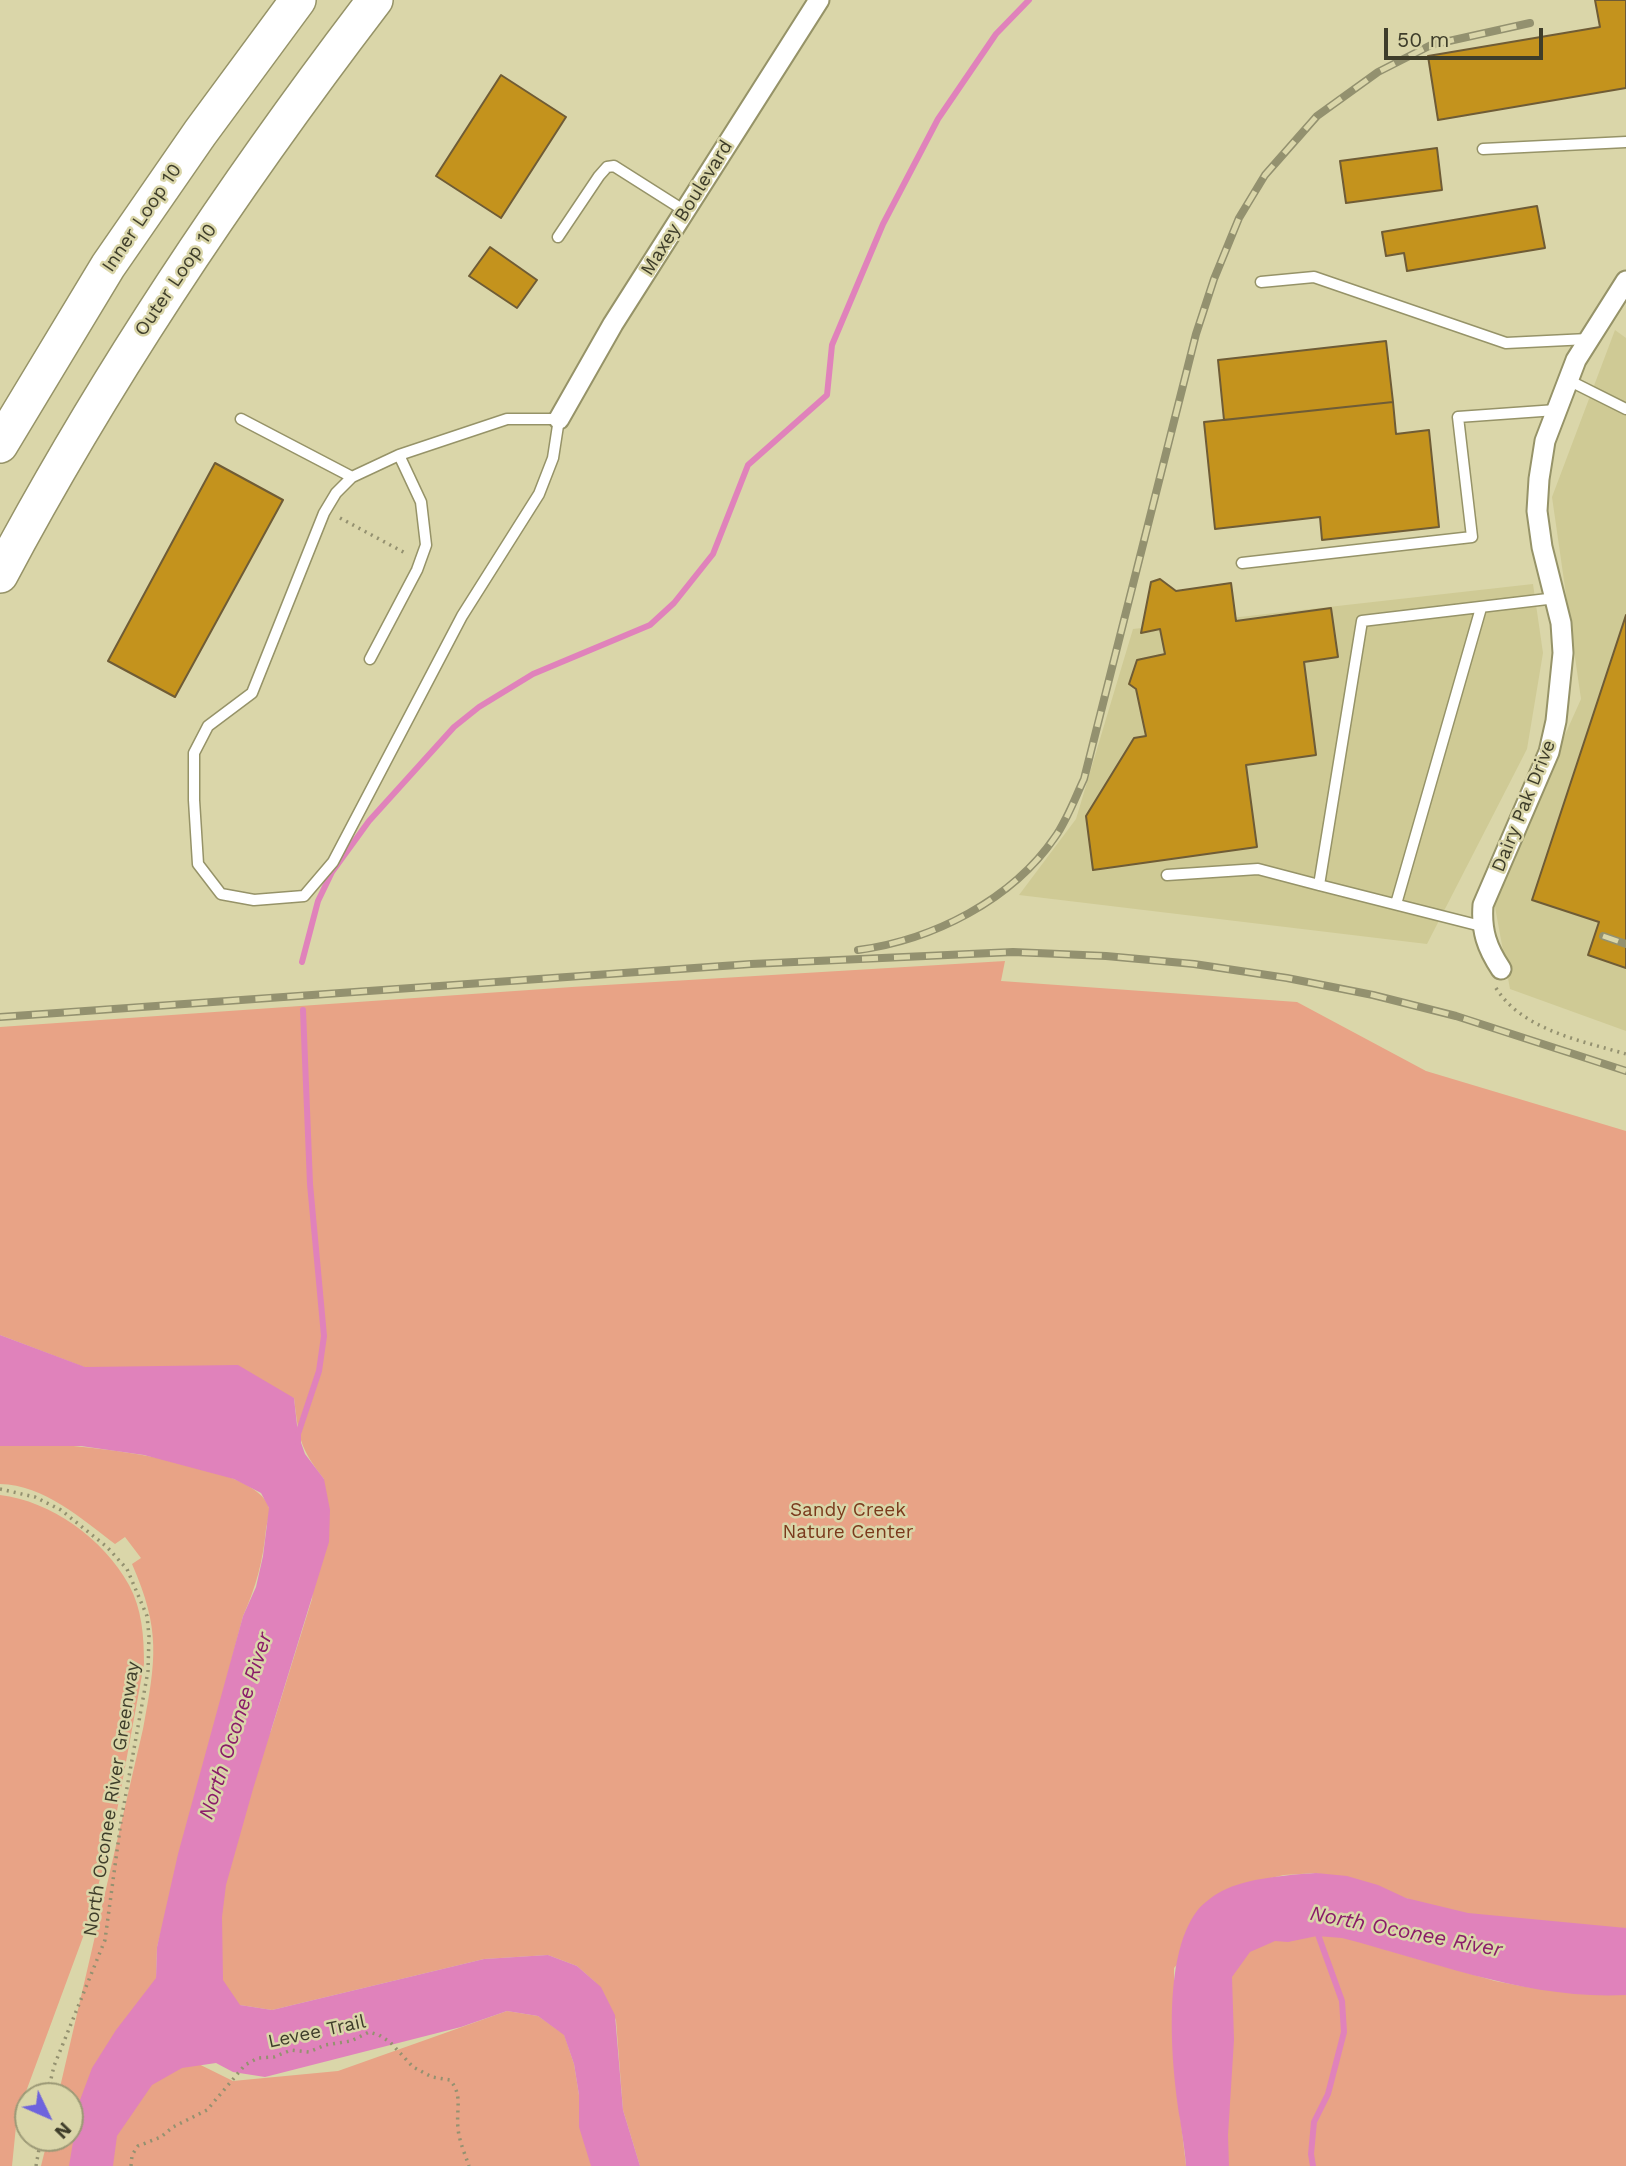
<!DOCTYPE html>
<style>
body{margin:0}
#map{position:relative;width:1626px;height:2166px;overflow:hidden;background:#dad6a9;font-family:"Work Sans",sans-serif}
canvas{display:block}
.north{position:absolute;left:14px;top:2082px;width:70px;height:70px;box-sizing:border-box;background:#dad6a9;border:2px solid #9c9976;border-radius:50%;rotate:134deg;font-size:19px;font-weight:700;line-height:28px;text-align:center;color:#3e3d2a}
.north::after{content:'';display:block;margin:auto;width:24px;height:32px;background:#6e63dd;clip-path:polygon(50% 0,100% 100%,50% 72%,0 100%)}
.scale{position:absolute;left:1384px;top:28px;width:159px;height:32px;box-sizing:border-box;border:4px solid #3e3d2a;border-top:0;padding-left:9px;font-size:21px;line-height:24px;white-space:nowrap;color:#3e3d2a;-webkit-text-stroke:5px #dad6a9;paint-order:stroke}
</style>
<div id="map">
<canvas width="1626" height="2166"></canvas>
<div class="north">N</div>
<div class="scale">50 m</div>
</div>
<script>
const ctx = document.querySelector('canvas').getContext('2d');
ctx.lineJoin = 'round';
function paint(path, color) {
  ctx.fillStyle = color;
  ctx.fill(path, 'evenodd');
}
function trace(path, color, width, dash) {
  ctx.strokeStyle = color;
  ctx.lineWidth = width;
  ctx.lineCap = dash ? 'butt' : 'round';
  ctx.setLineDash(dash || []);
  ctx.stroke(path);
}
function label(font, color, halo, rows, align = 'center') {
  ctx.font = font + ' "Work Sans",sans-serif';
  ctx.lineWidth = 5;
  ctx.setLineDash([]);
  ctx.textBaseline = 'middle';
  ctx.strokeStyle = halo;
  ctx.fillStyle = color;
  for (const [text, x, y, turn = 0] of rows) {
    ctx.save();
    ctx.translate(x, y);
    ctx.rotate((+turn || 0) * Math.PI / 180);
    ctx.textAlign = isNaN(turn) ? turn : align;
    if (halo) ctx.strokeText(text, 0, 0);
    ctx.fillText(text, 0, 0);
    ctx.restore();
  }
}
const built = new Path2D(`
 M1615 330 1626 338V1031L1510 989 1493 896 1581 699 1552 497Z
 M1533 584 1543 653 1527 749 1427 944 1019 895 1076 819 1133 629Z`);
const green = new Path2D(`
 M1005 961 1001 981 1297 1002 1426 1071 1626 1131V1942L1468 1935 1409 1899 1316 1873 1284 1875 1253 1882 1174 1968V2063L1186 2166H640L623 2110 616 2020 604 1994 595 1982 577 1966 548 1955 484 1959 272 2010 240 2005 190 2013 237 1792 271 1731 312 1599 324 1479C299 1447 299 1438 294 1398L135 1367H84L0 1335V1027L572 987Z
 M49 1444C88 1446 259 1464 269 1508 270 1514 267 1523 266 1529 263 1561 256 1587 243 1616L157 1947 156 1978 146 2038 233 2081 338 2071 507 2011 538 2016 564 2034 574 2064 579 2095V2114L598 2166H41L48 2138H70V2096H58L143 1729C156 1660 161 1630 132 1564L141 1558 125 1537 115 1544C82 1519 44 1485 0 1484V1446Z
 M0 1495C51 1501 104 1539 129 1585 142 1609 144 1636 144 1664L112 1838 83 1937 17 2116 12 2166H0Z
 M1235 1913 1366 1939 1387 1950 1495 1981 1526 1987 1626 1995V2166H1221L1216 2009Z`);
const water = new Path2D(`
 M0 1335 85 1367 238 1365 294 1398 298 1434 305 1454 324 1479 330 1510 329 1542 253 1789 226 1885 222 1917 223 1980 240 2005 272 2010 484 1959 548 1955 577 1966 601 1987 615 2015 623 2110 640 2166H591L579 2127V2095L574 2064 564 2035 538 2016 507 2011 461 2027 265 2077 233 2072 216 2063 182 2068 152 2085 117 2136 113 2166H69L80 2100 92 2068 116 2030 156 1978 157 1947 178 1854 243 1616 256 1587 263 1556 269 1508 261 1493 234 1479 144 1455 81 1446H0Z
 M1316 1873 1347 1876 1378 1885 1406 1898 1468 1913 1626 1928V1995C1528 2000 1435 1962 1342 1938L1317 1936 1288 1942 1275 1941 1250 1952 1232 1977 1234 2040 1228 2135 1229 2166H1186C1185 2150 1182 2135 1180 2119 1171 2064 1162 1957 1197 1911 1202 1904 1214 1895 1222 1891 1247 1878 1287 1875 1316 1873Z`);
const stream = new Path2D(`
 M302 962 318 901 332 872 369 821 454 727 479 707 533 674 650 625 674 603 713 554 748 465 827 395 832 345 883 224 938 119 996 34 1029 0
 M298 1442V1434L319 1371 324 1336 310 1184 303 1010
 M1313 2166 1311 2154 1314 2122 1328 2094 1344 2032 1342 2001 1316 1929`);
const building = new Path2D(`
 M1595 0H1626V88L1438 120 1428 56 1600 27Z
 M501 75 566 117 501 218 436 176Z
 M1437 148 1442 190 1346 203 1340 161Z
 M1537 206 1545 248 1407 271 1404 253 1386 256 1382 232Z
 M490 247 537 280 517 308 469 276Z
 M1386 341 1393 402 1224 420 1218 360Z
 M1393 402 1396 434 1429 430 1439 527 1322 540 1320 517 1215 529 1204 422Z
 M215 463 283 500 175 697 108 661Z
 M1160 579 1176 591 1231 583 1236 621 1331 608 1338 657 1304 662 1316 755 1246 765 1257 847 1093 870 1086 816 1134 738 1146 736 1136 689 1129 684 1137 660 1165 654 1160 629 1141 633 1151 582Z
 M1626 615V968L1588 955 1599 922 1532 900Z`);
const path = new Path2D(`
 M340 518 407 554
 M1496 988C1522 1030 1582 1041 1626 1054
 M0 1489 35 1497 61 1510 107 1547 127 1569 147 1616 149 1636 148 1671 121 1821 105 1940 54 2066 47 2096
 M36 2166 41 2138
 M131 2166 132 2155 138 2146 161 2137 173 2127 207 2110 245 2065 258 2058 274 2057 291 2050 309 2052 325 2045 351 2041 369 2032 379 2035 390 2042 413 2067 432 2077 450 2080C463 2095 456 2109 458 2128 459 2141 465 2154 469 2166`);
const lane = new Path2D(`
 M1483 149 1626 142
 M558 237 599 176 607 167 614 166 685 211
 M1261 282 1314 277 1506 343 1588 339
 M1568 380 1626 409
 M241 419 352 477
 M507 419H559L553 458 539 494 462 616 333 862 304 896 254 900 221 894 198 864 194 800V753L208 726 252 693 324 513 336 493 352 477 399 455Z
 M1242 563 1472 537 1458 417 1556 410
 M370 659 417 570 426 545 421 502 399 455
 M1167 875 1258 869 1319 885
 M1396 904 1481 608
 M1481 926 1319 885 1362 621 1556 598`);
const street = new Path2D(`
 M559 419 613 324 819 0
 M1501 969C1487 948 1481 931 1483 905L1549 752 1556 721 1563 653 1561 623 1542 547 1537 511 1539 479 1545 441 1576 360 1626 281`);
const highway = new Path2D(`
 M0 445 108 266 200 133 298 0
 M0 575C108 372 236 182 375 0`);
const rail = new Path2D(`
 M1603 936 1626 944
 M858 950C933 940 1012 900 1055 837 1067 820 1075 798 1084 779L1196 334 1214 279 1239 218 1265 175 1317 116 1378 72 1431 45 1530 23
 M0 1017 751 964 1013 952 1106 956 1194 964 1287 978 1373 995 1456 1016 1626 1071`);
const streetNames = [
 ["Maxey Boulevard",687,208,-58],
 ["Inner Loop 10",142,218,-56],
 ["Outer Loop 10",176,280,-56],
 ["Dairy Pak Drive",1524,806,-68],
 ["North Oconee River Greenway",112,1799,-81],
 ["Levee Trail",317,2032,-12]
];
const parkNames = [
 ["Sandy Creek",848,1510],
 ["Nature Center",848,1532]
];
const waterNames = [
 ["North Oconee River",236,1726,-72],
 ["North Oconee River",1406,1932,11]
];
paint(built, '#cfca95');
paint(green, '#e8a386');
paint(water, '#e082bb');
trace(stream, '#e082bb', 6);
paint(building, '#c4931d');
trace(building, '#6f5c36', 2);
trace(lane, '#969368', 13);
trace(street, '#969368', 23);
trace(highway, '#969368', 38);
trace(path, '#949170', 3.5, [2, 5]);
trace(lane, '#fff', 10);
trace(street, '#fff', 19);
trace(highway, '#fff', 35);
trace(rail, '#93916f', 8);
trace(rail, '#dad6a9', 5, [16]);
label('19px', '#3e3d2a', '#dad6a9', streetNames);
label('19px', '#7a3a1c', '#dad6a9', parkNames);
label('italic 21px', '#8a1b69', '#dad6a9', waterNames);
</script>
